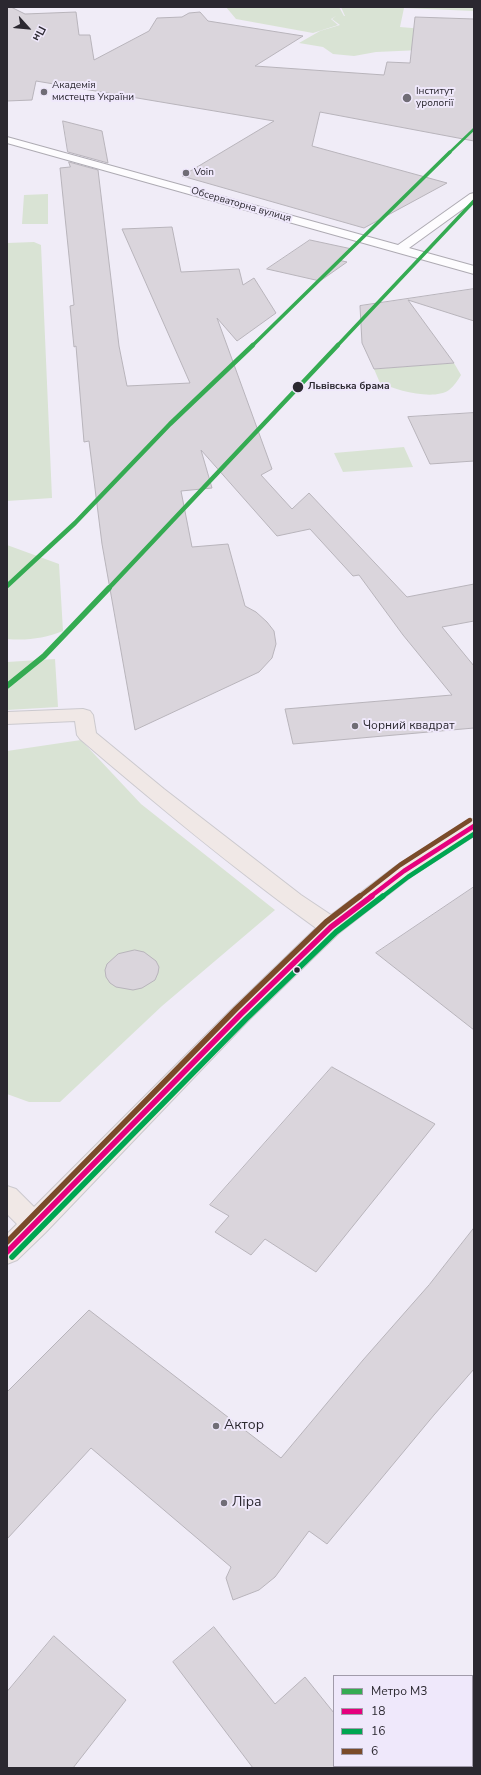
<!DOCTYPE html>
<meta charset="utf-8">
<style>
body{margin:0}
#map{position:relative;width:481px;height:1775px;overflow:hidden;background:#f0ecf7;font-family:"Nunito Sans",sans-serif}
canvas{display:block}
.frame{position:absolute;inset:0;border:8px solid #2b2830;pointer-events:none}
.legend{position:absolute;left:333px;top:1675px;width:140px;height:92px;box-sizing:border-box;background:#efe8fb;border:1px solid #a19baa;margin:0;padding:5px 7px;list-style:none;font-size:12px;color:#2b2830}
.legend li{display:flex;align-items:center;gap:8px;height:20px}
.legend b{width:20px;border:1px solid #a19baa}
.north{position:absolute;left:8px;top:8px;width:40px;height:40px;-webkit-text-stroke:3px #efe8fb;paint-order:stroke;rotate:117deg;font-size:11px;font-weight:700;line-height:16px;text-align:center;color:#2b2830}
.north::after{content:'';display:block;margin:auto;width:14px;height:18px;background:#2b2830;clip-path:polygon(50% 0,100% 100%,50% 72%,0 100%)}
</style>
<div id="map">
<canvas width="481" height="1775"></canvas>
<div class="frame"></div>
<ul class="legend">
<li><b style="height:5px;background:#35ab52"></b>Метро M3</li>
<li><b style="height:5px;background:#e5007d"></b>18</li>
<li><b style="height:5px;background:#00a651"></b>16</li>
<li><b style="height:5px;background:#7a4b2a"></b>6</li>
</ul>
<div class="north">Пн</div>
</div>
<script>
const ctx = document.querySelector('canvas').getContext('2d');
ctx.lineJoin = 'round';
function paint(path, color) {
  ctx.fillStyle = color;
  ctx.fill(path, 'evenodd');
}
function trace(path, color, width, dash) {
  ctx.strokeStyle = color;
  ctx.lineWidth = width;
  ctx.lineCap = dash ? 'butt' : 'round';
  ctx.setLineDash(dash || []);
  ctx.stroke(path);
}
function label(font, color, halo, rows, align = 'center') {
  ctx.font = font + ' "Nunito Sans",sans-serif';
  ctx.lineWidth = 4;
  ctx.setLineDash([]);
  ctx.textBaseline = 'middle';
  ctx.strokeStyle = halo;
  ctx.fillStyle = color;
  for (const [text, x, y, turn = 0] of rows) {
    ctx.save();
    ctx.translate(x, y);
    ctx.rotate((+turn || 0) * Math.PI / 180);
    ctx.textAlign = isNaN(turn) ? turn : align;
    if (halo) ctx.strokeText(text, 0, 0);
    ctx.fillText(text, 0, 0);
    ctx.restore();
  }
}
const green = new Path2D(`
 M226 7H339L344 16H345L341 7H474V11L404 8 400 27 460 32 421 50 376 52 354 56 333 54 323 47 299 43 320 31 340 25 332 19 336 16 331 19 338 25 313 33 236 19Z
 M48 194V224H22L24 195Z
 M34 242 41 245 52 498 7 501V243Z
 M454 363 461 375C458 380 454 386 449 390 433 401 396 390 380 383L374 369Z
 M404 447 413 467 343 472 334 453Z
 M7 545 59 564 63 631C45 638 27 641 7 639Z
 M55 659 58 707 7 710V662Z
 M81 740 141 804 275 910 162 1006 60 1102H29L7 1094V751Z`);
const building = new Path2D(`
 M7 7H11L25 14 76 12 79 35H90L94 60 149 31 157 18 182 17 189 13 200 12 208 21 303 36 255 66 384 75 387 62 410 63 415 17 474 19V141L320 112 312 146 447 183 364 228 182 176 274 121 36 81 32 100 7 101Z
 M63 121 102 131 108 163 68 152Z
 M69 162 98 170 119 346 127 386 190 383 122 229 172 227 181 272 239 269 243 285 254 278 276 313 237 341 217 318 272 469 261 475 292 509 309 493 407 597 474 584V621L442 627 474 666V728L293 744 285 709 452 695 403 635 359 575 353 576 310 529 277 536 201 450 212 488 181 491 192 547 228 544 245 606 256 612 267 622 274 631 276 644 272 658 259 672 135 730 102 544 89 441 84 442 76 346 74 347 70 306 74 305 60 168 70 167Z
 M310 240 352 249 338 260 347 262 320 281 267 269Z
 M474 289V321L408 300 454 363 374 369 362 343 360 306Z
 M474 413V461L430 464 408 417Z
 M474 887V1030L376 953Z
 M135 950 144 952 156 961 159 967 158 973 155 980 142 988 133 990 116 987 110 983 106 977 105 970 107 964 118 954Z
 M332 1067 435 1124 316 1272 265 1239 251 1255 215 1232 229 1216 210 1205Z
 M474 1228V1369L434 1415 327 1544 309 1531 275 1577 259 1590 233 1600 226 1578 231 1567 91 1448 7 1539V1392L89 1310 281 1458 363 1360 429 1285Z
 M214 1627 275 1704 305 1677 334 1713V1768H253L173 1662Z
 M54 1636 126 1700 73 1768H7V1692Z`);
const minor = new Path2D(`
 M7 137 398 245 470 194 474 193V201L409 248 474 266V274L7 143Z`);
const major = new Path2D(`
 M83 709 90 711 93 715 96 733 164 789 301 895 331 915 396 866 467 821 474 819V836L412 876 339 933 249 1020 45 1233 17 1260 7 1264V1234L17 1224 7 1214V1186L16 1189 34 1207 233 1008 316 928C234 869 157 805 80 739L77 735 75 721 7 724V712Z`);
const bus1Far1 = new Path2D(`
 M370 897 404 871 474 826`);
const bus1 = new Path2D(`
 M7 1252 241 1014 331 927 372 896`);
const bus2Far1 = new Path2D(`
 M382 897 408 877 474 834`);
const bus2 = new Path2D(`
 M12 1257 246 1019 336 932 383 896`);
const bus3Far1 = new Path2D(`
 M359 897 400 865 470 820`);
const bus3 = new Path2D(`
 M7 1242 236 1009 326 922 360 896`);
const metro1Far3 = new Path2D(`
 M449 153 474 129`);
const metro1Far2 = new Path2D(`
 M252 346 450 152
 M337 346 474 201`);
const metro1Far1 = new Path2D(`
 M7 586 75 523 170 424 253 345
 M108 589 338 345`);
const metro1 = new Path2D(`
 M7 686 44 656 109 588`);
const markers = [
 [44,92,4,"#706d76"],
 [407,98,5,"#706d76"],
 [186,173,4,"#706d76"],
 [298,387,6,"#2b2830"],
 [355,726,4,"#706d76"],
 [297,970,3.5,"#2b2830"],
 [216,1426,4,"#706d76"],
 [224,1503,4,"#706d76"]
];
const farPoinames = [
 ["Академія",52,86],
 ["мистецтв України",52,98],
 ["Інститут",416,92],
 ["урології",416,104],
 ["Voin",194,173]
];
const farStreetnames = [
 ["Обсерваторна вулиця",241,205,16]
];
const farStopnames = [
 ["Львівська брама",308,387]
];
const poiNames = [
 ["Чорний квадрат",363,726]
];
const nearPoinames = [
 ["Актор",224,1426],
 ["Ліра",232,1503]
];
paint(green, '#d9e3d4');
paint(building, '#dad5dc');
trace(building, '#b8b4bb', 1);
trace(minor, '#aeabb3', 2);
trace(major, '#cbc9ce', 2);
paint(minor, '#fdfcfe');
paint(major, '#f0e8e6');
trace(bus1Far1, '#e5007d', 4.5);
trace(bus1, '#e5007d', 5.5);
trace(bus2Far1, '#00a651', 4.5);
trace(bus2, '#00a651', 5.5);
trace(bus3Far1, '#7a4b2a', 4.5);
trace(bus3, '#7a4b2a', 5.5);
trace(metro1Far3, '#35ab52', 2.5);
trace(metro1Far2, '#35ab52', 3.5);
trace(metro1Far1, '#35ab52', 4.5);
trace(metro1, '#35ab52', 5.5);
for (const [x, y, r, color] of markers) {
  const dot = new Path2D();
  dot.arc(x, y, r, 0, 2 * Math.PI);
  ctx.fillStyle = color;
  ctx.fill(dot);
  trace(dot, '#efe8fb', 1.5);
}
label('10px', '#2b2830', '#efe8fb', farPoinames, 'left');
label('10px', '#2b2830', '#efe8fb', farStreetnames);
label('bold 10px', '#2b2830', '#efe8fb', farStopnames, 'left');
label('12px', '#2b2830', '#efe8fb', poiNames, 'left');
label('14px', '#2b2830', '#efe8fb', nearPoinames, 'left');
</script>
